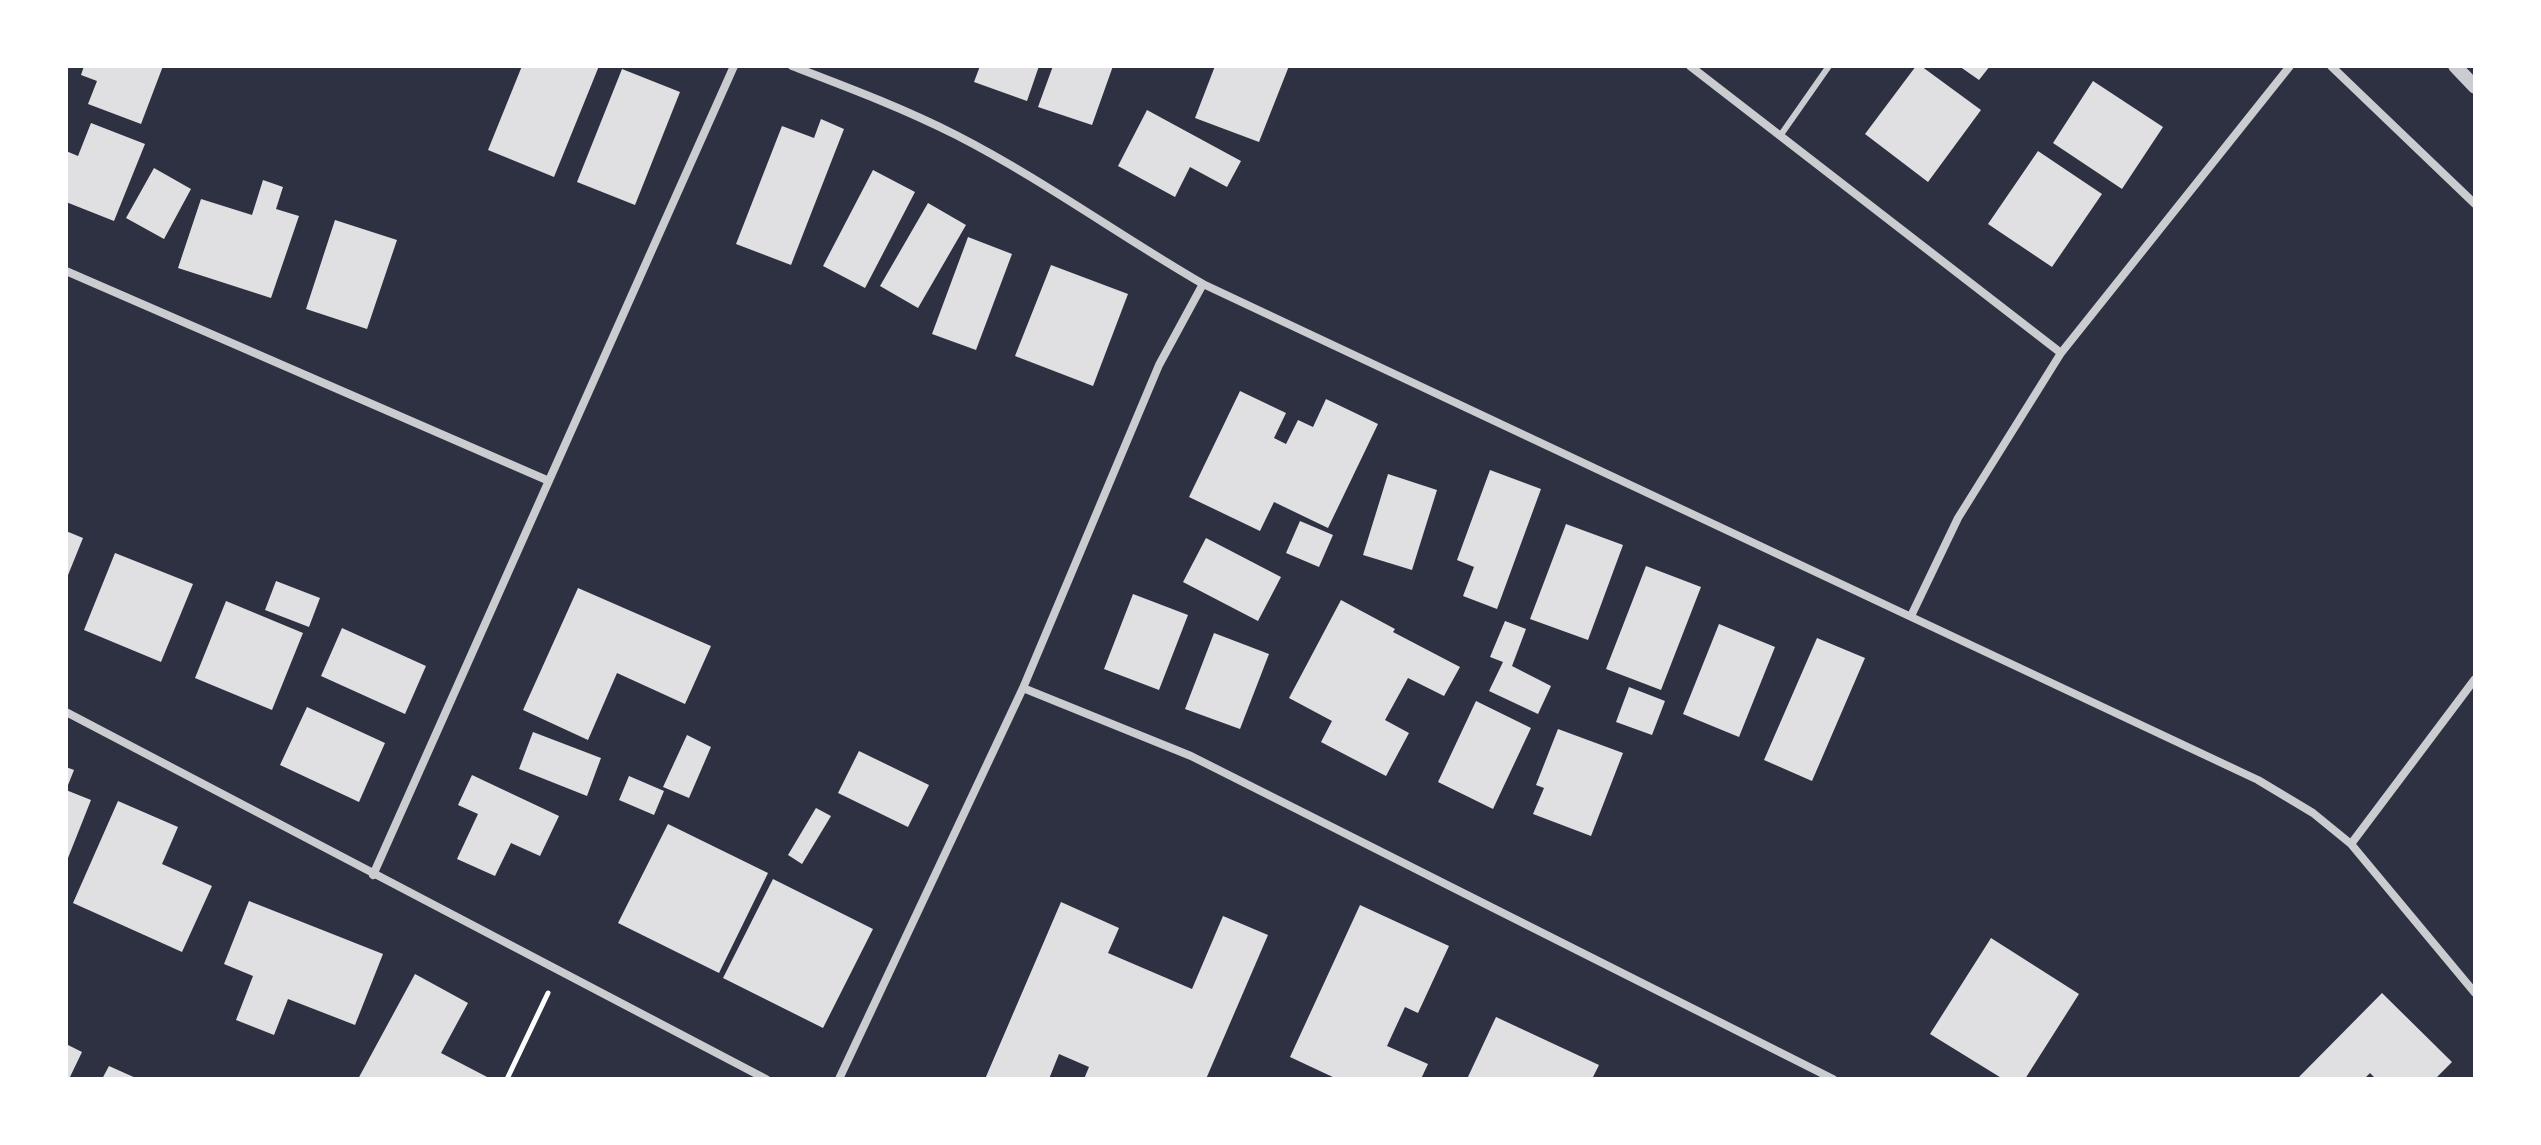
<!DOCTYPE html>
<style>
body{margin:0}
#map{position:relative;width:2541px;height:1145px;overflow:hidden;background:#2d3142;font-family:Arial,sans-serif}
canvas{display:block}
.frame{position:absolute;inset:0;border:68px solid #fff;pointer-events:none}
</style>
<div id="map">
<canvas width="2541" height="1145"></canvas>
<div class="frame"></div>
</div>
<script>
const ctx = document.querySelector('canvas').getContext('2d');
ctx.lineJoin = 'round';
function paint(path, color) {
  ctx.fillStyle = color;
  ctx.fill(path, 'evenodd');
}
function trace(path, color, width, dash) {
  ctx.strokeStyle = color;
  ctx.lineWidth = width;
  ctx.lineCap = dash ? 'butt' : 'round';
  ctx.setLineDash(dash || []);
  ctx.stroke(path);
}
const building = new Path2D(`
 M84 66H163L141 124 88 104 97 81 81 75Z
 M522 66H599L554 177 488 150Z
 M980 66H1039L1027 101 974 82Z
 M1053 66H1113L1092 125 1038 107Z
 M1215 66H1289L1259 142 1195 118Z
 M1916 66H1921L1981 110 1928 182 1865 134Z
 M1959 66H1990L1979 80Z
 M622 69 680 92 635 205 577 182Z
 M2093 81 2163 127 2122 189 2053 143Z
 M1147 110 1241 161 1227 187 1190 167 1175 197 1118 166Z
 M821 119 844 129 791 265 736 244 782 126 814 138Z
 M91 123 145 144 114 221 66 202V151L78 156Z
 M2038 151 2102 194 2052 267 1988 224Z
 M154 168 191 189 164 239 126 218Z
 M873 170 915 192 865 288 823 266Z
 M263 180 283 187 276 209 299 216 271 298 178 268 201 199 252 215Z
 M928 203 966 225 918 308 880 286Z
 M335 220 397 240 367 329 306 309Z
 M968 237 1012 254 976 350 932 334Z
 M1051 265 1128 294 1093 386 1015 356Z
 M1240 391 1286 413 1274 438 1286 444 1298 420 1313 427 1326 399 1378 424 1328 528 1274 502 1260 531 1189 497Z
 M1490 470 1541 489 1497 609 1463 596 1474 567 1457 560Z
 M1388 474 1437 490 1412 570 1363 555Z
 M1300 521 1333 535 1319 567 1286 553Z
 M1566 524 1623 545 1588 640 1530 619Z
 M66 531 83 538 66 580Z
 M1206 538 1281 577 1258 621 1183 582Z
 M115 553 193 584 161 662 84 630Z
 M1646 566 1701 587 1661 690 1606 669Z
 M276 581 320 598 309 627 265 610Z
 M578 588 711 646 685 704 617 673 588 740 523 710Z
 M1133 594 1188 615 1159 690 1104 669Z
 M1341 600 1395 629 1393 632 1460 667 1444 696 1408 678 1385 720 1409 733 1386 776 1321 742 1332 721 1289 698Z
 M226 601 303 633 272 710 195 678Z
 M1505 621 1526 629 1512 666 1551 686 1538 714 1489 691 1503 662 1490 657Z
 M1719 624 1775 647 1739 737 1683 714Z
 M342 628 426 666 405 714 321 676Z
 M1214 633 1269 654 1240 729 1185 709Z
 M1817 638 1865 658 1812 781 1764 760Z
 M1629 687 1665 701 1652 735 1616 722Z
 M1476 701 1531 728 1493 809 1438 782Z
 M307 707 385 743 359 802 280 765Z
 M1558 729 1623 753 1591 836 1533 814 1544 788 1536 785Z
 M533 732 601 758 587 796 519 769Z
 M687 735 711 747 689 798 663 787Z
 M859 751 929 785 908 827 838 793Z
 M66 767 74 770 66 790 91 800 66 863Z
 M472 775 559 816 540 856 511 843 495 876 457 859 478 814 458 805Z
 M629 776 664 791 654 815 619 800Z
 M118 801 178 827 162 864 212 886 182 952 73 903Z
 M816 808 831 816 802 864 788 855Z
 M668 824 768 873 719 973 618 923Z
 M773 879 873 929 823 1028 723 978Z
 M249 901 383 954 355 1025 288 999 274 1035 236 1020 253 976 224 964Z
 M1061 902 1119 928 1108 953 1192 989 1223 916 1268 935 1206 1079H1084L1089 1067 1059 1054 1049 1079H985Z
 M1360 905 1449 946 1418 1013 1405 1007 1387 1046 1428 1064 1421 1079H1337L1290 1057Z
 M1991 938 2079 994 2025 1079H2003L1930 1034Z
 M415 974 468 1003 441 1053 491 1079H358Z
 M2382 993 2452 1062 2435 1079H2376L2370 1073 2364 1079H2297Z
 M1496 1017 1599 1065 1592 1079H1467Z
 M66 1044 82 1052 69 1079H66Z
 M109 1066 138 1079H102Z`);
const path = new Path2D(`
 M507 1079 548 993`);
const service = new Path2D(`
 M1780 136 1829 66`);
const minor = new Path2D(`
 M792 66C847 87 903 108 956 135 1042 179 1120 236 1203 284L2258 780 2313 813 2351 844 2475 993
 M1690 66 2061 353
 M2331 66 2475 204
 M66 271 549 481
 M1911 616 1958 518 2061 353 2290 66
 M1023 688 1191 756 1833 1079
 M66 712 766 1079
 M2351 844 2475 679
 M373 875 734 66
 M839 1079 1023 688 1159 365 1203 284`);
const tertiary = new Path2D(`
 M2455 66 2475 87`);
paint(building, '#e0e0e3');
trace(path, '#fff', 5);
trace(service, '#caccd0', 6);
trace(minor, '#caccd0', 8);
trace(tertiary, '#caccd0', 14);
</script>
